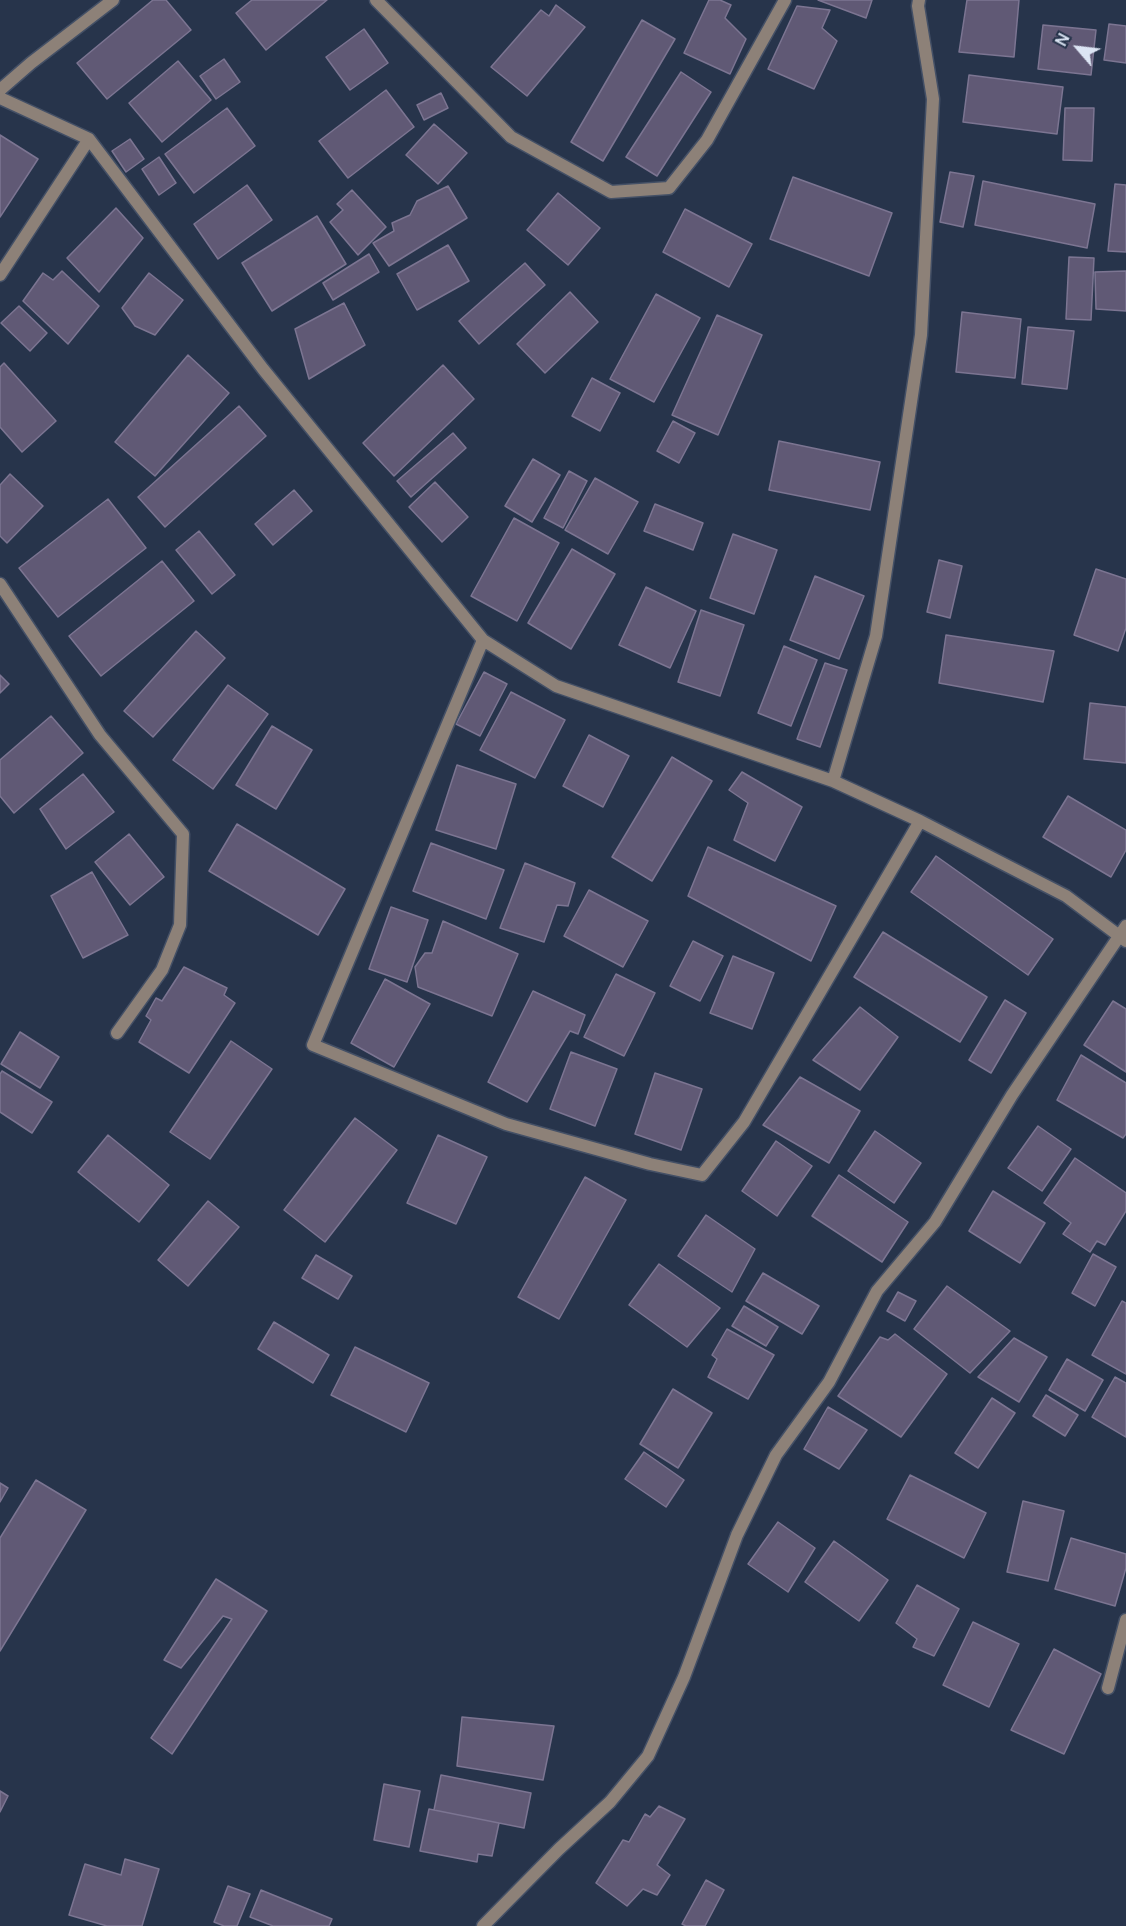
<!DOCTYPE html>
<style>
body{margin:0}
#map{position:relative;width:1126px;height:1926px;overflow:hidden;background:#27344b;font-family:Manrope,sans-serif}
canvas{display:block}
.north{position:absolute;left:1048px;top:18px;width:60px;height:60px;-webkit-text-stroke:4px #27344b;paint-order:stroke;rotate:298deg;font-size:16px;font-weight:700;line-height:24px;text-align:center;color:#dce5f4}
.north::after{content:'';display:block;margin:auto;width:21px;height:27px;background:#dce5f4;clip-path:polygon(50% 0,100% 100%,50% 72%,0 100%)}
</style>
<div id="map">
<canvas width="1126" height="1926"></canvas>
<div class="north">N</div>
</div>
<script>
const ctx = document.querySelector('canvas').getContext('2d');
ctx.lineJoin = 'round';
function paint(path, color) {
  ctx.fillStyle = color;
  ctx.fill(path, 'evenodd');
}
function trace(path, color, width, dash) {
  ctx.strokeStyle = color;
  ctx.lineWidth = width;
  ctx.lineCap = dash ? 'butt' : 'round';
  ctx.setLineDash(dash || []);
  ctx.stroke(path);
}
const building = new Path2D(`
 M153 0H166L191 30 107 99 77 63Z
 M252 0H327L266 50 236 13Z
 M709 0H720L731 5 725 18 746 39 730 74 684 53Z
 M818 0H872L866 18Z
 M967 0H1019L1014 57 959 52Z
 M556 5 585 27 527 96 491 67 541 10 549 16Z
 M797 6 830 10 822 28 837 41 814 89 768 69Z
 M642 20 675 39 603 161 571 142Z
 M1109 24 1126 26V63L1104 60Z
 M1043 25 1096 30 1091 75 1038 69Z
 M364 29 388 63 350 90 326 57Z
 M224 59 240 82 216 99 200 76Z
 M178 61 211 100 162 142 129 103Z
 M681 72 711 92 657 176 626 157Z
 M969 75 1063 87 1057 134 963 122Z
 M386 90 414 127 348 178 319 141Z
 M441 93 448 108 424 120 417 105Z
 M227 108 255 146 194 193 165 154Z
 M1065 108H1094L1092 161 1063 160Z
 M434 124 467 153 438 184 406 155Z
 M0 135 38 159 0 217Z
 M130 139 144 159 126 172 112 151Z
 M159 157 176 183 159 195 142 169Z
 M950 172 974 176 963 227 940 222Z
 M793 177 892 213 869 276 770 239Z
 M983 181 1095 204 1087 248 975 225Z
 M1115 184 1126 185V252L1108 251Z
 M247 185 272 220 218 259 194 224Z
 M448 186 467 218 389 266 373 243 394 231 392 223 410 215 417 201Z
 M352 190 386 227 358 255 330 222 343 210 337 204Z
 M558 193 600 228 568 265 527 230Z
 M116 208 143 238 99 292 67 258Z
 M685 209 752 244 729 287 663 252Z
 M317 216 346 264 272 311 242 263Z
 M448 245 469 281 417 310 397 274Z
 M369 254 379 272 333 300 323 283Z
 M1069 257 1094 258 1091 320 1066 319Z
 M525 263 545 285 479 344 459 321Z
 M62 271 99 306 68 344 23 301 43 273 53 280Z
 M1126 271V311L1096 309 1095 272Z
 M149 273 183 300 155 335 135 326 122 308Z
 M570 292 598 322 545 373 517 344Z
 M656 294 700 318 654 402 610 379Z
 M344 303 365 345 309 379 295 329Z
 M19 306 47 333 30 351 1 323Z
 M962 312 1021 319 1015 378 956 372Z
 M717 315 762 335 718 435 672 415Z
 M1028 327 1074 331 1067 389 1022 384Z
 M188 355 229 393 155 476 115 442Z
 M4 363 56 421 22 452 0 427V367Z
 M443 365 474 399 394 476 363 443Z
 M592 378 620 393 600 431 572 416Z
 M239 406 266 436 165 527 138 497Z
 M673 421 695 433 679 463 657 451Z
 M453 433 466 448 411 497 397 481Z
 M779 441 880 462 870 510 769 490Z
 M533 459 560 475 532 522 505 506Z
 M569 471 587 481 563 528 544 518Z
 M10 474 43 506 7 543 0 536V485Z
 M595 478 638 502 608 554 565 530Z
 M435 482 468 517 442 542 409 507Z
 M294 490 312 511 273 545 255 524Z
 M108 499 146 548 58 617 19 568Z
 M655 504 703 523 693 550 644 531Z
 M514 518 559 543 517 621 471 596Z
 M199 531 235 575 212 594 176 550Z
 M733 534 777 550 754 614 710 598Z
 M572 549 615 574 571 649 528 623Z
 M939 560 962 566 950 618 927 612Z
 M162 561 194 601 101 676 69 636Z
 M1096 569 1126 579V628L1118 651 1074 635Z
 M815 576 864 596 839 659 790 640Z
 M646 587 696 611 670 668 619 645Z
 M701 610 744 625 720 696 678 682Z
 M196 631 225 658 153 737 124 711Z
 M946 635 1054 651 1043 702 939 683Z
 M784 646 817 660 791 726 758 713Z
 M825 663 847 670 820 747 797 739Z
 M484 672 507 684 480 736 456 724Z
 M0 675 9 684 0 693Z
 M228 685 268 714 213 789 173 760Z
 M511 692 565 720 535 778 480 750Z
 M1090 703 1126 707V763L1084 759Z
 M51 716 83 753 14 813 0 796V760Z
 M272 726 312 750 276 809 236 785Z
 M589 735 629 756 603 807 563 786Z
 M672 757 712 781 652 881 612 857Z
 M457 765 516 784 496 849 436 830Z
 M742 772 802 807 775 861 734 840 748 803 729 790Z
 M83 774 114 812 66 849 40 809Z
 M1068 796 1126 830V850L1111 877 1043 837Z
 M237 824 345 889 318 935 209 871Z
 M129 834 164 877 130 905 95 862Z
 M431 843 504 870 486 919 413 891Z
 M708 847 836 906 811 961 688 896Z
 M936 856 1053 939 1028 975 911 892Z
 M525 863 575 883 568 906 557 905 544 942 500 928Z
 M92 872 128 935 83 958 51 896Z
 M589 890 648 921 623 967 564 936Z
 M391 907 428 920 407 982 369 969Z
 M443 921 518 954 492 1016 418 987 415 967 425 953H432Z
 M883 932 987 997 960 1042 854 977Z
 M693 941 723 956 700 1001 670 986Z
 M733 956 774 973 752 1029 710 1013Z
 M184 967 227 988 224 995 235 1003 189 1073 139 1042 151 1020 146 1016 156 998 162 1001Z
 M616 974 655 993 624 1056 584 1037Z
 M385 979 430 1004 394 1067 351 1043Z
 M533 991 585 1015 578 1034 570 1031 527 1102 488 1082Z
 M1005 1000 1026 1013 991 1073 969 1060Z
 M1113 1001 1126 1009V1072L1084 1045Z
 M860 1007 898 1037 860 1090 813 1060Z
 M20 1032 59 1057 40 1088 1 1064Z
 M231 1041 272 1069 210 1159 170 1132Z
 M571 1052 617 1069 595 1126 550 1109Z
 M1081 1055 1126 1083V1134L1123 1138 1057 1100Z
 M2 1071 52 1102 32 1133 0 1112V1074Z
 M655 1073 702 1089 681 1150 635 1134Z
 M800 1077 860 1111 829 1163 763 1125Z
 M355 1118 397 1150 325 1242 284 1210Z
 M1038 1126 1071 1149 1042 1191 1008 1168Z
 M875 1131 921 1163 894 1203 848 1171Z
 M108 1135 169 1185 139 1222 78 1172Z
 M438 1135 487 1157 456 1224 407 1203Z
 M776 1141 812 1166 777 1216 742 1191Z
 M1075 1158 1126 1193V1211L1105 1245 1097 1241 1090 1252 1063 1234 1071 1223 1044 1203Z
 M839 1175 908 1222 882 1262 812 1216Z
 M585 1177 626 1200 559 1319 518 1297Z
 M993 1191 1045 1223 1020 1263 969 1231Z
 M208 1201 239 1227 188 1286 158 1260Z
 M706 1215 755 1249 732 1292 678 1256Z
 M1093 1254 1116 1267 1095 1306 1072 1293Z
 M316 1255 352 1276 338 1299 302 1278Z
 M659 1264 720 1308 687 1347 629 1305Z
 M763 1273 819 1306 802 1334 746 1301Z
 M947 1286 1010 1331 970 1373 914 1329Z
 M898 1292 916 1301 905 1321 887 1311Z
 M1122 1301 1126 1303V1374L1092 1355Z
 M744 1306 778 1327 766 1346 732 1326Z
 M274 1322 329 1355 313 1383 258 1349Z
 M727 1329 774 1355 748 1399 708 1377 717 1359 712 1355Z
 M895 1334 947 1374 901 1437 838 1396 880 1337 888 1340Z
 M1014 1338 1047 1357 1019 1402 978 1377Z
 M355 1347 429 1383 406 1432 331 1395Z
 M1067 1359 1103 1380 1085 1411 1049 1390Z
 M1115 1377 1126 1383V1437L1092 1417Z
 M673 1389 712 1413 678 1468 640 1444Z
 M1046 1395 1078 1415 1065 1436 1033 1416Z
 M992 1398 1015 1413 978 1468 955 1453Z
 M828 1407 867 1430 839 1469 804 1449Z
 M644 1452 684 1480 666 1507 625 1479Z
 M910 1475 986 1513 964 1558 887 1519Z
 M36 1480 86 1510 0 1651V1538Z
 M0 1483 8 1488 0 1502Z
 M1023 1501 1064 1511 1048 1581 1007 1572Z
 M778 1522 815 1548 788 1592 748 1564Z
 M1071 1538 1126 1554V1568L1115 1606 1055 1589Z
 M834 1541 888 1580 859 1621 805 1582Z
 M216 1579 267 1611 172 1754 151 1738 232 1619 223 1616 181 1668 164 1660Z
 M917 1585 959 1609 934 1656 913 1647 917 1639 896 1623Z
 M973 1622 1019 1644 989 1707 943 1685Z
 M1054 1649 1101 1674 1064 1754 1011 1730Z
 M462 1717 554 1726 543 1780 457 1766Z
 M441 1775 531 1793 524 1828 434 1810Z
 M384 1784 420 1791 409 1847 374 1840Z
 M0 1791 8 1796 0 1812Z
 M659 1806 685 1819 657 1865 670 1875 657 1895 643 1889 627 1906 596 1883 623 1840 629 1842 645 1814 650 1817Z
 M429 1809 499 1823 492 1856 478 1854 477 1862 420 1851Z
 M125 1859 159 1869 142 1926H107L69 1915 85 1864 121 1875Z
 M706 1880 724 1890 705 1926H686L682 1924Z
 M228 1886 250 1894 237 1926H224L214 1922Z
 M261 1890 332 1919 329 1926H273L250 1917Z`);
const street = new Path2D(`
 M376 0 511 137 611 192 669 188 707 140 785 0
 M0 90 31 63 113 0
 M0 98 89 139 263 369 483 640 556 686 833 781 920 821 1066 896 1126 941
 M0 275 89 139
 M0 584 100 735 183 834 180 925 162 970 117 1033
 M483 640 313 1045 506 1124 650 1164 702 1175 744 1122 920 821
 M833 781 876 636 921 335 933 99 918 6 919 0
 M1108 1688 1126 1620
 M483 1926 559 1849 610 1802 648 1756 684 1677 737 1535 776 1455 829 1382 877 1291 935 1222 1012 1095 1126 926`);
paint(building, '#605975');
trace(building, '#7c7592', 1.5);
trace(street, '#445066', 15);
trace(street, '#8d8178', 12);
</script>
